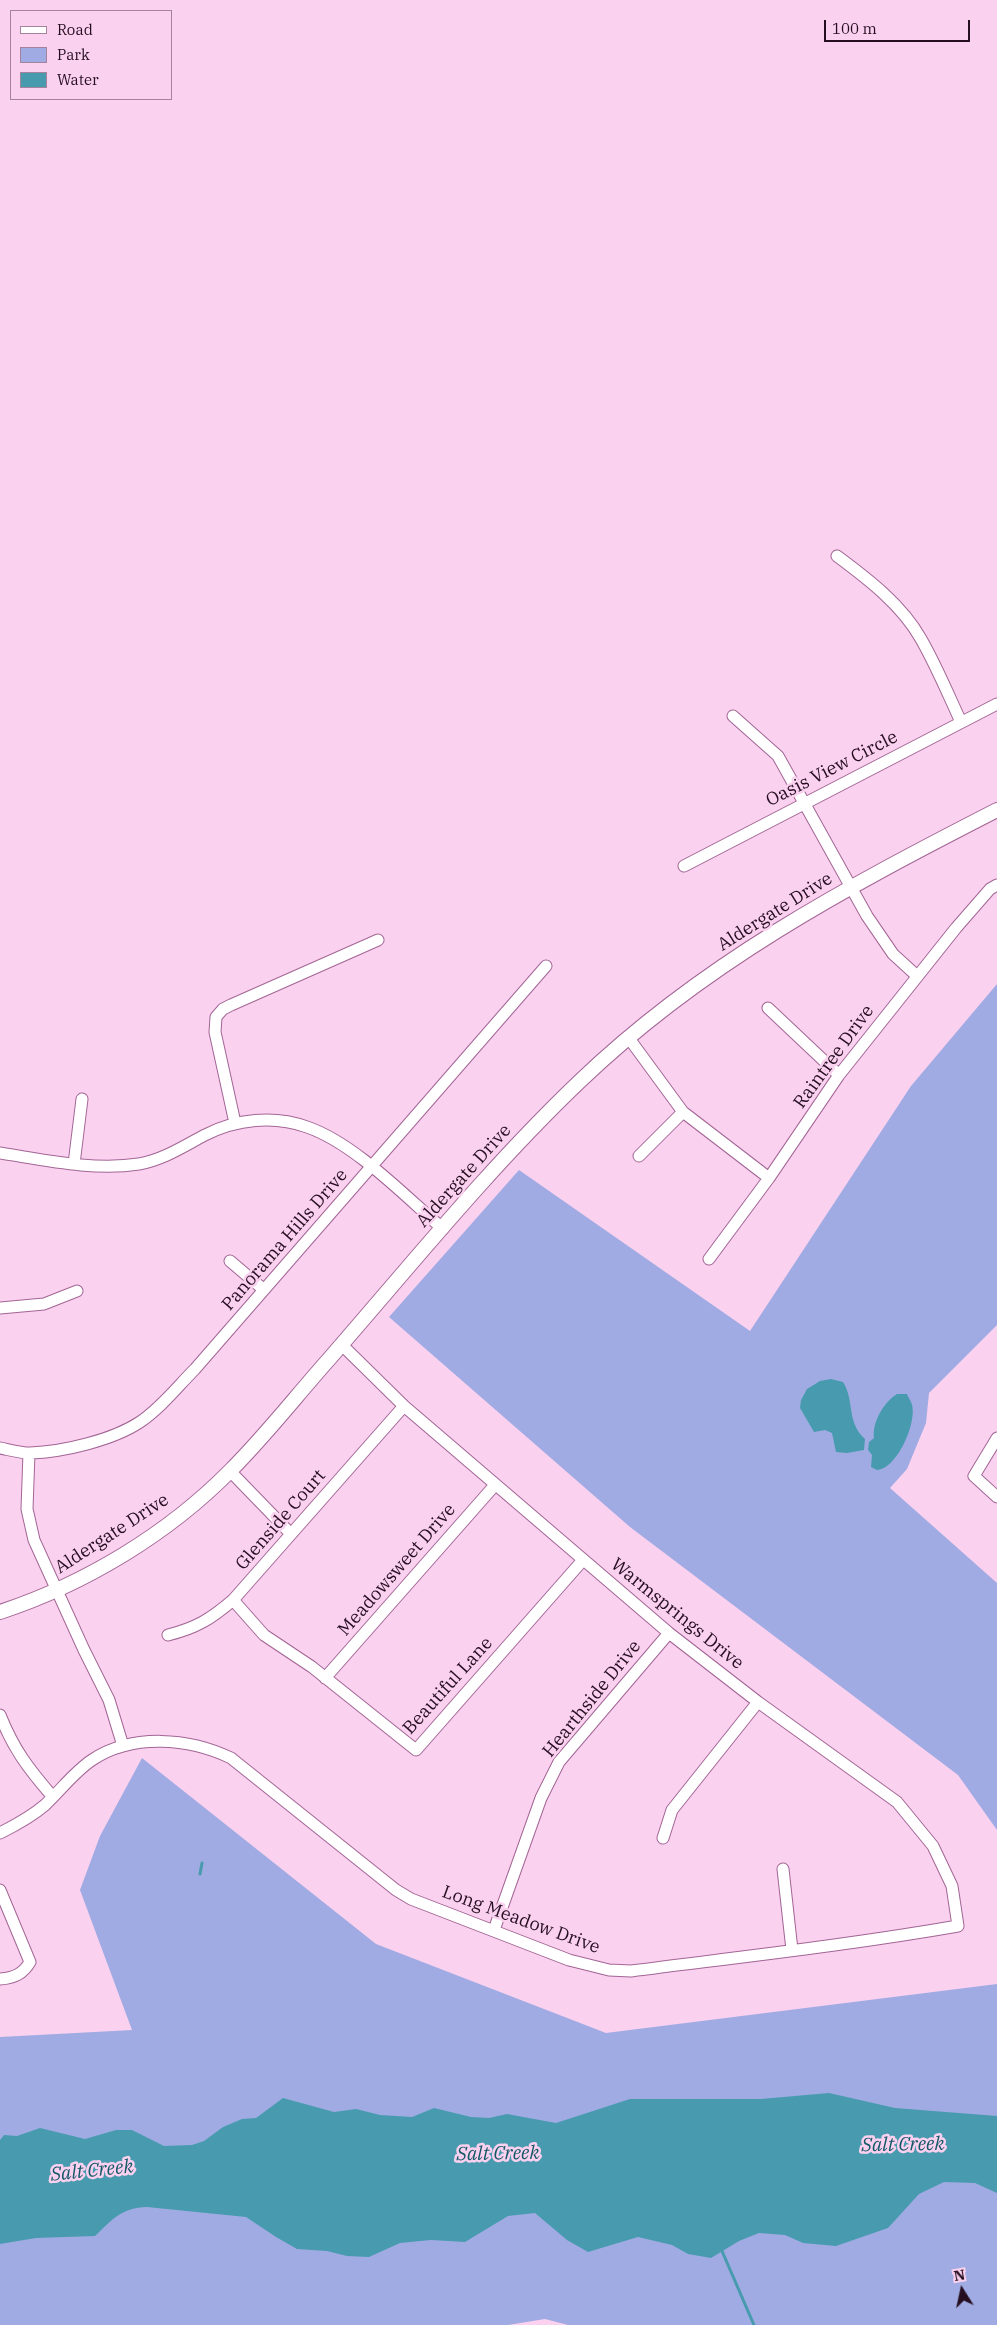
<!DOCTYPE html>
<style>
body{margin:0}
#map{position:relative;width:997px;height:2325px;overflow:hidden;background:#fad1ef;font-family:"IBM Plex Serif",serif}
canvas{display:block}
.legend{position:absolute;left:10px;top:10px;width:162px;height:90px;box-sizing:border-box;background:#fad1ef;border:1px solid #a5839d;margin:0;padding:6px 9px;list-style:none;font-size:15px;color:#260e21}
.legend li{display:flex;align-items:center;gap:10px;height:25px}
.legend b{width:25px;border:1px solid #a5839d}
.north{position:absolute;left:937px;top:2265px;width:50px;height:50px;-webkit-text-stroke:4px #fad1ef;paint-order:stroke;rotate:350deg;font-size:14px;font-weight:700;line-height:20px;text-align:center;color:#260e21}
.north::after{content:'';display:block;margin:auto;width:18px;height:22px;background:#260e21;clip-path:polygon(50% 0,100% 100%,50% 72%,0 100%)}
.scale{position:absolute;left:824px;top:20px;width:146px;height:22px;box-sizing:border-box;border:2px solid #260e21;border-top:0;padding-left:6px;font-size:15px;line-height:18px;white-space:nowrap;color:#260e21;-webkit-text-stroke:4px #fad1ef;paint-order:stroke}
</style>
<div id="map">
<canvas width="997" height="2325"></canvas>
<ul class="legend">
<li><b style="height:6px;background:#fff"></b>Road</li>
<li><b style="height:14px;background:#a0abe3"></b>Park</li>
<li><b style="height:14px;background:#489baf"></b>Water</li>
</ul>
<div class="north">N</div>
<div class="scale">100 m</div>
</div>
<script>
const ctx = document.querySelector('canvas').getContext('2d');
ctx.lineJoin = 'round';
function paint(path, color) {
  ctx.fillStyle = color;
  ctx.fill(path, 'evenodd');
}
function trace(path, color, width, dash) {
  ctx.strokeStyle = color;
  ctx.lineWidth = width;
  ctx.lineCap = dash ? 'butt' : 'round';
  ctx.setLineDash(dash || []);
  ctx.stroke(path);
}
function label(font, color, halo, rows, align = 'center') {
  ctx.font = font + ' "IBM Plex Serif",serif';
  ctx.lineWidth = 5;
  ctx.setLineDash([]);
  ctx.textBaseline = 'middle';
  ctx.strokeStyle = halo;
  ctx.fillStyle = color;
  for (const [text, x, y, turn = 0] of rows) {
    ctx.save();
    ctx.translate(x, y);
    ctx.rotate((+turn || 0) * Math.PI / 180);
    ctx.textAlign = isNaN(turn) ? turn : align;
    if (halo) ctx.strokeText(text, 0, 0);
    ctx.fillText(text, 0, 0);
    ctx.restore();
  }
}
const green = new Path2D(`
 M997 984V1325L929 1393 926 1423 907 1469 890 1488 997 1583V1830L958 1775 630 1527 389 1317 519 1170 750 1331 911 1086Z
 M142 1758 376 1944 606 2033 997 1984V2325H568L545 2319 508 2325H0V2037L132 2030 80 1890 100 1836Z`);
const water = new Path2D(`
 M831 1379 843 1382C855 1401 846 1422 865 1439L864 1450 847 1453 836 1452 832 1433 825 1430 814 1432 800 1408 801 1400 807 1389 820 1381Z
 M897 1394H907C908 1397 911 1401 912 1405 917 1423 897 1469 877 1470L871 1467 872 1455 868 1450 869 1442 874 1438C872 1422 884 1402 897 1394Z
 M829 2093 895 2108 997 2116V2193L975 2183 944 2182 919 2194 888 2228 836 2246 803 2243 785 2235 759 2233 739 2241 711 2258 688 2254 672 2245 638 2237 588 2252 567 2240 535 2213 508 2216 465 2242 431 2240 400 2243 369 2257 347 2256 327 2251 297 2249 276 2237 246 2217 147 2207C121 2208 113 2219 95 2236L36 2238 0 2244V2140L4 2135 17 2136 40 2128 85 2139 116 2130H132L164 2146 192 2145 204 2141 223 2127 242 2119 256 2118 283 2098 334 2112 356 2109 380 2115 412 2117 434 2108 471 2117 489 2118 507 2114 556 2123 630 2099H761Z`);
const stream = new Path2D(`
 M200 1874 202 1863
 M722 2251 754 2325`);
const minor = new Path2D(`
 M837 556C868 579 902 605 921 639 936 665 948 694 961 722
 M733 716 778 756 867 916 893 954 917 976
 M684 866 997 704
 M768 1008 839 1075
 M628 1037 683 1112 769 1178
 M235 1123 215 1032 216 1017 223 1009 231 1005 378 940
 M0 1153C45 1160 94 1171 139 1164 163 1160 184 1146 205 1135 236 1119 274 1115 307 1127 354 1143 405 1196 443 1229
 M639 1156 683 1112
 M74 1164 82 1099
 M709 1259 769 1178 839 1075 956 928 990 889 997 885
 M230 1261 263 1289
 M0 1308 44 1304 77 1291
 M997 1438 974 1476 997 1497
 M0 1448C10 1450 21 1453 30 1453 63 1452 113 1440 140 1422 161 1408 178 1386 195 1369L546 966
 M29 1453 27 1509 34 1540 84 1650 109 1700 123 1746
 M230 1471 291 1534
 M233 1600 264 1635 312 1667 416 1750 583 1560
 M168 1635C196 1628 211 1619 233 1600L404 1406
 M325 1678 495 1485
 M0 1715C14 1750 28 1768 52 1796
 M0 1833C16 1825 31 1817 45 1805 61 1790 74 1772 92 1760 133 1733 189 1738 231 1758L396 1890 411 1899 569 1960 609 1970 631 1971C740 1957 849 1945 958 1926L952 1886 933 1846 897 1802 758 1702 669 1633 404 1406 341 1344
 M663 1838 672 1810 758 1702
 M783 1869 792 1950
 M0 1890 30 1962C23 1974 14 1978 0 1979
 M494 1930 541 1798 559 1762 669 1633`);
const tertiary = new Path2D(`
 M0 1612C85 1584 168 1534 231 1470 266 1435 297 1395 330 1358 411 1265 489 1168 579 1082 703 963 845 888 997 810`);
const streetNames = [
 ["Oasis View Circle",832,769,-27],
 ["Aldergate Drive",775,912,-32],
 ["Raintree Drive",834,1057,-54],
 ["Aldergate Drive",464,1176,-48],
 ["Panorama Hills Drive",285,1240,-49],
 ["Glenside Court",281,1520,-49],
 ["Aldergate Drive",112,1534,-33],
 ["Meadowsweet Drive",397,1570,-49],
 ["Warmsprings Drive",677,1614,39],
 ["Beautiful Lane",448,1686,-48],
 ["Hearthside Drive",592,1699,-51],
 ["Long Meadow Drive",521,1920,20]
];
const waterNames = [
 ["Salt Creek",903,2145,-1],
 ["Salt Creek",498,2154,-1],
 ["Salt Creek",92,2171,-6]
];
paint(green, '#a0abe3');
paint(water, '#489baf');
trace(stream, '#489baf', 3);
trace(minor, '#a36595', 13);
trace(tertiary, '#a36595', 16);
trace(minor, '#fff', 11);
trace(tertiary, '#fff', 14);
label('18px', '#260e21', '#fad1ef', streetNames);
label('italic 19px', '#145968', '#fad1ef', waterNames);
</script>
